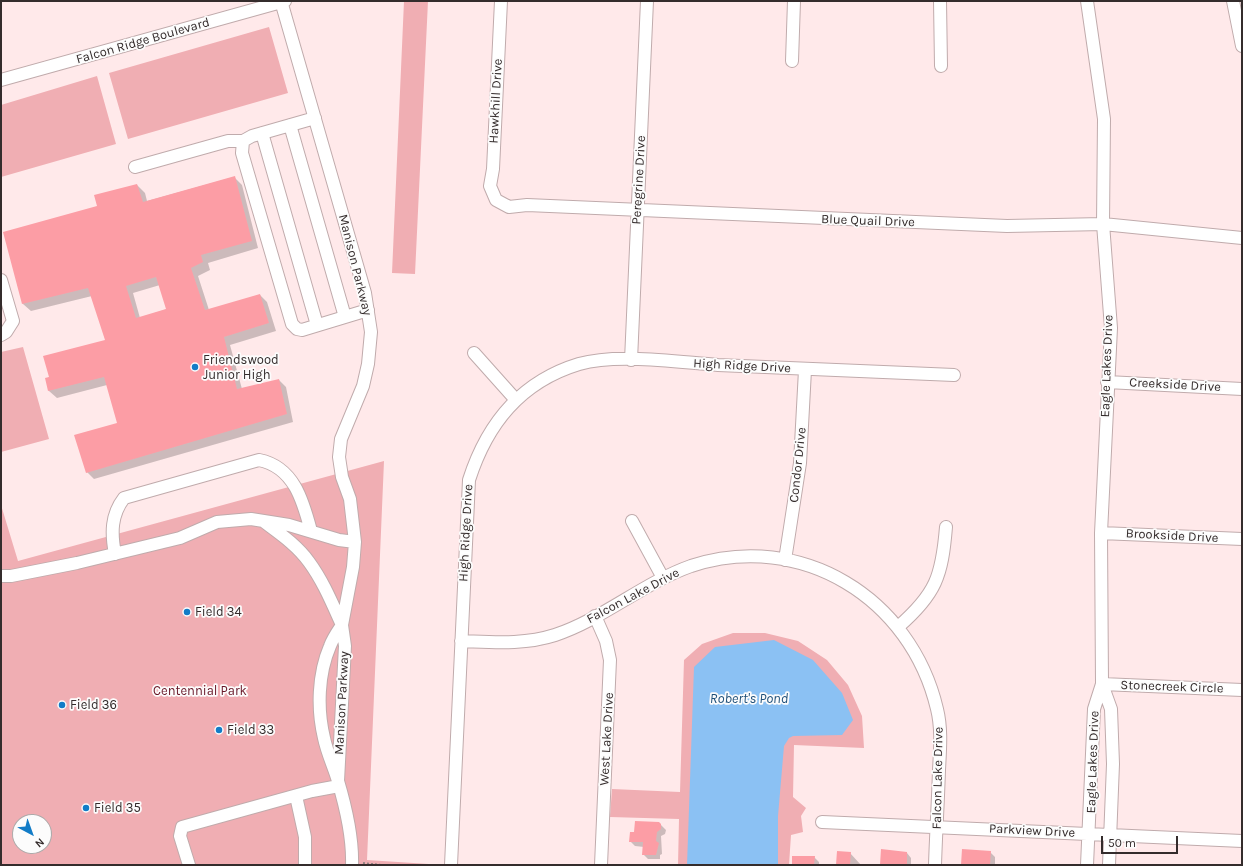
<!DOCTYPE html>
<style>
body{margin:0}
#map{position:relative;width:1243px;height:866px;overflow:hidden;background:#ffe9ea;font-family:Karla,sans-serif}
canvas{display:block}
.frame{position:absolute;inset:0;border:2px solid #342c2c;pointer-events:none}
.north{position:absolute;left:12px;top:814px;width:40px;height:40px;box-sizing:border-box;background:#fcfcfc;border:1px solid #aca9a9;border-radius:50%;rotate:139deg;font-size:11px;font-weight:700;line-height:16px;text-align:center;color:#342c2c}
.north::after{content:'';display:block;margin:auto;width:14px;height:18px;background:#127cc7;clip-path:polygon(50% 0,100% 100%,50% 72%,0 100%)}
.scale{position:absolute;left:1101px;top:836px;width:77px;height:18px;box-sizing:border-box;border:2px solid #342c2c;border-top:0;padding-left:5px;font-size:12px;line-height:14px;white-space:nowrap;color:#342c2c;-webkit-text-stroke:3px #fcfcfc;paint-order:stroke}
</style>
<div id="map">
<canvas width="1243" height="866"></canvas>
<div class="frame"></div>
<div class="north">N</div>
<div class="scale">50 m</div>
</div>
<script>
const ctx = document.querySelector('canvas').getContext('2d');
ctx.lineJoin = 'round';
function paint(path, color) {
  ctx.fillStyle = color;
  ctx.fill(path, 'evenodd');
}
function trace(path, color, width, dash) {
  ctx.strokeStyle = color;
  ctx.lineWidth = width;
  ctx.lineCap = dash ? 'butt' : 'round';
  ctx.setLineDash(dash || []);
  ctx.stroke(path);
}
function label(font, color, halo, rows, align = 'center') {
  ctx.font = font + ' Karla,sans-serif';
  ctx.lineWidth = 3.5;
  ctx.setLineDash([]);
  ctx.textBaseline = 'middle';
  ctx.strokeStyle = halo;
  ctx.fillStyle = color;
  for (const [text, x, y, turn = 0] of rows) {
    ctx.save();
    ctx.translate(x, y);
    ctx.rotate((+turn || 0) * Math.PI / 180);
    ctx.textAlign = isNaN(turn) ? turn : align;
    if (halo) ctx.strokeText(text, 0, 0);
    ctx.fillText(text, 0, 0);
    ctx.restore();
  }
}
const green = new Path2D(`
 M404 1H428L415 274 392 273Z
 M269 27 288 93 128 139 109 73Z
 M97 76 116 144 1 177V105Z
 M23 347 49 439 1 452V352Z
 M384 461 367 860 444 865H1V505L18 561ZM20 822H44V846H20Z
 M733 633H765L798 641 827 660 848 685 862 716 864 748 794 745 793 797 806 808 801 816 803 832 791 835 789 865H678L679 819 610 817 612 789 680 792 684 660 702 644Z`);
const water = new Path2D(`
 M774 640 813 660 842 693 853 720 842 735 793 736 789 738 784 746 778 816V865H687L694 667 715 647Z`);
const shadow = new Path2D(`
 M234 177 242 185 258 248 208 263 210 270 198 276 209 310 260 295 267 302 276 331 230 345 242 389 279 380 286 387 293 422 94 479 87 472 119 424 107 385 57 398 49 391 46 379 107 341 92 296 31 311 23 304 4 233 98 207 137 185 145 193 147 201ZM160 285 167 309 140 318 133 293Z
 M661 825 666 830 665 834 661 836 662 854 660 855V859H648L643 854 644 847 635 846 630 841Z
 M990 852 995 857V865H962Z
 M850 853 861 865H837Z
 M907 853 911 858V865H881Z
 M814 857 819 862V865H793Z`);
const building = new Path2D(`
 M235 176 252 241 201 255 203 262 191 268 205 310 260 294 269 323 224 337 237 389 279 379 287 414 86 473 74 435 117 423 104 377 48 391 45 378 49 377 43 356 105 340 88 288 22 304 3 232 97 206 94 195 137 184 143 202ZM156 277 166 309 136 318 126 286Z
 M635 821 659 822 661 824V829L657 832 656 841 659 843 656 855H642L643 842H629L630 832H634Z
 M881 849 907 852V865H880Z
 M962 849 991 851 990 865H961Z
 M837 851 851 852 850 865H836Z
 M792 856H815L814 865H792Z`);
const path = new Path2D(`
 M363 863 381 865`);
const minor = new Path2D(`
 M281 1 365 293 371 332 368 364 363 386 341 439 339 457 342 477 350 499 355 542 353 567 342 625 345 646 338 781
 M501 1 493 169 490 186 496 200 509 207 527 205 1007 226 1103 224 1242 238
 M940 1 941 66
 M1087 1 1104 119 1103 224 1111 328 1101 533 1102 684 1094 709 1087 865
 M1233 1 1242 46
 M792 61 794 1
 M1 80 285 1
 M290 125 345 317
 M262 133 317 325
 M243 141 242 153 292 324 297 329 302 330 368 310
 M135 167 228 141H243L252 136 315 118
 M1 280 13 321 6 332 1 335
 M474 353 516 400
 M631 360 647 1
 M1107 382 1242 389
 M263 521C279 533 297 545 309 562 323 581 332 603 342 625
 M632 521 663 578
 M1101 533 1242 539
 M115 554C111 533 111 515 124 498L259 460C294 467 303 501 311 531
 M785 560 800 463 805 370
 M1 576H11L77 563 180 538 217 522 251 519 289 525 339 540 355 542
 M595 616 606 641 610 660 601 865
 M342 625C338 631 333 638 330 646 318 674 317 709 324 738 327 753 334 767 338 781 346 808 353 837 352 865
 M898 627C936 594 942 576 946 527
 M461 641C492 642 524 645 555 635 603 619 643 583 691 566 801 530 911 598 937 709 942 729 940 750 939 770 938 802 936 833 935 865
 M1102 684 1111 709 1113 764 1109 865
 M1102 684 1242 690
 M296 796 305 837V865
 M822 822 1242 841
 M189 865 180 836 182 827 312 791 339 786
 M451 865 469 480C487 424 520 382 579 364 617 353 677 362 718 365 796 369 875 372 954 375`);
const markers = [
 [195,367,4,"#127cc7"],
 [187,612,4,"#127cc7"],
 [62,705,4,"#127cc7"],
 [219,730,4,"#127cc7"],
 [86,808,4,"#127cc7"]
];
const streetNames = [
 ["Falcon Ridge Boulevard",143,41,-16],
 ["Hawkhill Drive",496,101,-87],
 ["Peregrine Drive",639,180,-87],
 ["Blue Quail Drive",868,221,2],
 ["Manison Parkway",355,265,76],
 ["High Ridge Drive",742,366,3],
 ["Eagle Lakes Drive",1107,366,-88],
 ["Creekside Drive",1175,385,3],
 ["Condor Drive",798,465,-84],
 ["High Ridge Drive",466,533,-87],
 ["Brookside Drive",1172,536,3],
 ["Falcon Lake Drive",633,596,-28],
 ["Stonecreek Circle",1172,687,2],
 ["Manison Parkway",342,703,-87],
 ["West Lake Drive",607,739,-87],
 ["Eagle Lakes Drive",1093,762,-88],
 ["Falcon Lake Drive",938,778,-89],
 ["Parkview Drive",1032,831,3]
];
const poiNames = [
 ["Friendswood",203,360],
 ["Junior High",203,375],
 ["Field 34",195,612],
 ["Field 36",70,705],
 ["Field 33",227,730],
 ["Field 35",94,808]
];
const parkNames = [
 ["Centennial Park",200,691]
];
const waterNames = [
 ["Robert's Pond",749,699]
];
paint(green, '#f0aeb3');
paint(water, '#8bc1f3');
paint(shadow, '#0003');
paint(building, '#fc9da5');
trace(minor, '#c0abac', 14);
trace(path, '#918383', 2, [2, 2]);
trace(minor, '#fff', 12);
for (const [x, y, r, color] of markers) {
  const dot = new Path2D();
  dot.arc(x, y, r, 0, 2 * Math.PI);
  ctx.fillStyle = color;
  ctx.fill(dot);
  trace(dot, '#fcfcfc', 1.5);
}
label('13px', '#342c2c', '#fcfcfc', streetNames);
label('13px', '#342c2c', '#fcfcfc', poiNames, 'left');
label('13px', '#681627', '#fcfcfc', parkNames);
label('italic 14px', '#20517a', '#fcfcfc', waterNames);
</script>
